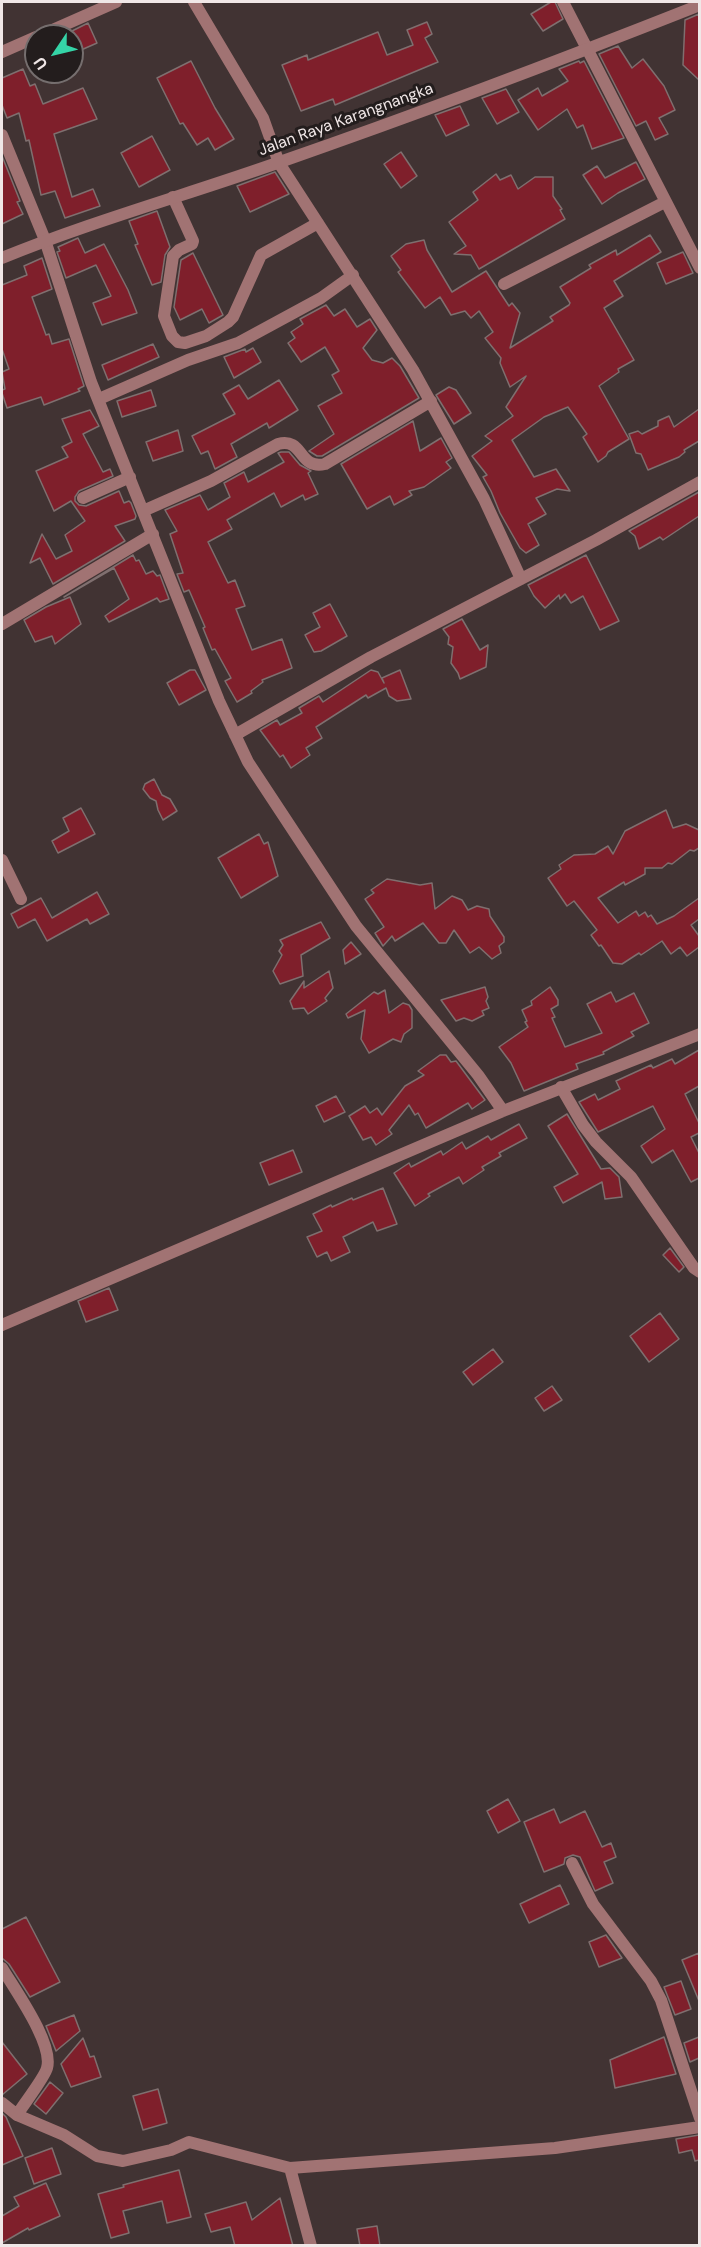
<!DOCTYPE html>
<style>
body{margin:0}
#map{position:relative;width:701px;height:2247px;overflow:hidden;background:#413333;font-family:"DM Sans",sans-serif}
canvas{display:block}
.frame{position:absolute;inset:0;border:3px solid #f0e7e7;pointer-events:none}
.north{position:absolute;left:24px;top:24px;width:60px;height:60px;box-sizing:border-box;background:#231d1d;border:2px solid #756e6e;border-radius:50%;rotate:235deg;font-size:16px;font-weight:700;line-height:24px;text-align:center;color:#f0e7e7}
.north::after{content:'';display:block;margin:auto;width:21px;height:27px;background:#35d4a7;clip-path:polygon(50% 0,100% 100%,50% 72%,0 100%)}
</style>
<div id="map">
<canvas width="701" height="2247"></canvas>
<div class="frame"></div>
<div class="north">U</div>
</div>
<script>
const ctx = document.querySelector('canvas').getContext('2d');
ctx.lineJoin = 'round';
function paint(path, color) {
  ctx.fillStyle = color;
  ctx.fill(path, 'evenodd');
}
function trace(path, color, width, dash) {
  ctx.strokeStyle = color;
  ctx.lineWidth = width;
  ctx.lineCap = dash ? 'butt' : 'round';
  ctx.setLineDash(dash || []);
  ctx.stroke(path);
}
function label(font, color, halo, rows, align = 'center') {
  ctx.font = font + ' "DM Sans",sans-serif';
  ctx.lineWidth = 6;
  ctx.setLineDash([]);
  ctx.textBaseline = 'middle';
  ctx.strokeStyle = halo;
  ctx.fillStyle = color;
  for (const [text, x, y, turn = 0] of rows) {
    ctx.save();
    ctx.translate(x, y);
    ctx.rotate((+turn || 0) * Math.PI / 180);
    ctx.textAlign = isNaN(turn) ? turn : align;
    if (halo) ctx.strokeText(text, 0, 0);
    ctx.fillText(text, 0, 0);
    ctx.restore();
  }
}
const building = new Path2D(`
 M551 2H555L563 19 543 31 531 14Z
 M699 14V80L683 65 685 20Z
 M427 22 432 34 425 38 438 62 335 105 333 99 301 111 282 65 307 55 308 60 378 32 387 55 413 45 407 30Z
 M88 23 97 43 72 54V31Z
 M618 46 632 68 643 59 664 86 675 110 659 118 668 134 655 140 646 121 636 126 599 54Z
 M191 61 215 108 234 139 215 150 208 138 197 145 183 123 180 124 157 78Z
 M579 61 580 63 584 61 624 138 592 149 583 125 577 128 567 109 538 130 518 100 538 88 542 96 568 81 559 69Z
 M23 69 30 86 35 84 43 104 83 88 97 119 54 134 72 197 93 189 100 206 65 218 55 191 41 195 29 140 26 141 19 113 7 118 2 105V78Z
 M506 89 519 112 497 124 482 98Z
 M460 106 469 125 446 136 435 115Z
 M152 136 170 170 139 187 121 153Z
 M401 152 417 176 401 188 384 164Z
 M2 156 20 201 17 202 23 214 2 224Z
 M636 162 645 179 618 193 602 204 583 175 597 166 605 178Z
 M275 172 289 194 250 212 237 186Z
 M496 174 500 180 511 175 518 189 535 177H553V196L562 209 560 210 565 219 479 269 471 255 454 254 466 246 449 222 478 200 473 192Z
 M157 211 170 247 165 255 161 282 152 285 135 245 138 244 129 221Z
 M650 235 661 252 614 281 623 296 604 308 634 360 618 369 619 372 599 386 629 439 608 452 606 456 598 462 583 437 587 434 568 407 544 417 512 440 534 477 556 469 570 491 557 489 536 498 546 514 528 524 539 545 526 553 520 548 500 513 491 491 483 477 487 475 472 456 492 441 485 436 513 416 506 407 526 376 510 387 500 363 501 358 485 338 493 332 479 311 471 318 465 311 451 315 440 297 425 308 398 272 401 270 391 256 406 244 424 240 427 250 452 292 486 271 509 306 512 303 520 313 510 348 553 321 550 317 569 305 570 303 560 287 591 268 589 265 616 250 617 255Z
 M78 238 85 253 104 244 128 290 137 313 102 325 93 303 111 296 96 265 66 278 57 252 60 251 58 247Z
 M683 252 693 273 666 284 657 263Z
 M193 253 223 315 209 323 202 309 180 320 174 307 181 260Z
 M42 258 52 289 32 297 46 335 49 334 52 344 69 339 84 386 78 389 80 391 44 405 41 397 7 408 2 393V390L5 389 2 372 9 369 2 349V285L27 275 24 266Z
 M326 305 334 316 345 309 357 327 370 319 377 330 363 348 372 360 383 363 392 358 400 366 419 398 322 456H317L309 451 334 434 318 406 342 393 332 375 339 371 325 347 301 362 288 343 295 338 291 332 303 324 300 319Z
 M153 344 159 357 108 380 102 365Z
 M253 348 261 362 234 378 224 357 245 349 246 352Z
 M279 380 298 410 269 428 267 423 231 444 237 457 215 469 208 451 201 454 192 436 235 414 223 394 239 385 248 399Z
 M449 387 456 390 471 413 454 424 436 395Z
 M151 390 156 406 122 417 117 401Z
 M699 409V441L684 450 685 452 679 457 648 470 641 454 636 453 629 434 638 431 642 434 658 426V421L669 416 674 427Z
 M90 410 99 426 83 434 103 472 110 469 113 476 79 491 75 497V501L79 505 86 506 119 491 124 503 129 501 131 503 136 516 135 519 115 526 125 541 53 584 40 558 30 563 42 534 56 559 72 551 65 535 85 521 71 501 54 511 36 471 68 457 62 447 72 442 62 419Z
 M413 421 420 451 441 438 452 458 446 462 451 468 424 487 409 491 412 495 394 505 390 496 367 509 341 464Z
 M178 430 183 451 153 461 146 442Z
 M281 452H289L300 465 311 471 308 473 318 494 305 500 303 495 281 507 274 493 227 520 232 529 208 542 228 583 235 580 245 606 236 609 252 650 282 639 292 668 262 680 263 682 251 691 252 693 237 702 225 681 231 678 215 649 212 650 203 628 205 627 189 590 184 592 177 574 183 573 170 534 177 531 165 510 200 495 208 510 230 497 224 483 244 472 248 482 284 462 278 453Z
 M699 492V516L663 540 660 537 639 549 635 536 629 531Z
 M133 555 136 561 139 560 146 574 153 571 157 576 160 575 169 599 160 602 157 598 109 622 105 616 129 599 114 568 64 597Z
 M586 555 619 621 600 630 583 596 571 603 565 594 560 599 559 595 545 608 534 596 528 585Z
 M70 597 81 624 55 644 52 636 35 642 24 620 46 607Z
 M330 604 347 636 321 651 314 652 305 635 320 627 313 613Z
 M462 619 480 650 488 645 486 667 460 679 458 673 451 663 453 647 448 644 449 637 443 629Z
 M190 670H195L206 690 179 705 167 683Z
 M371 670 378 672 384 683 382 678 400 670 411 699 397 701 389 696 386 688 368 698 366 695 316 727 322 738 306 748 310 755 291 768 283 755 280 757 260 730 277 720 280 725 302 713 299 708 319 696 323 702Z
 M154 779 162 795 170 799 177 811 163 820 158 810 156 801 150 798 143 789 145 784Z
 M81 808 95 834 58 853 52 841 69 831 63 818Z
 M666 810 673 828 686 824 699 830V848L694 851 690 850 672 864 668 863 662 868H645V874L625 885 624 882 598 898 618 923 636 911 639 916 645 912 648 917 651 915 657 924 674 916 699 898V919L691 925 699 936V947L687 956 680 947 671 954 662 941 641 955 639 953 622 964 613 963 601 945 599 946 591 935 597 930 574 901 567 906 548 878 561 869 559 865 574 855 595 854 608 846 613 854 625 831Z
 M259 834 264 844 268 842 278 876 241 898 218 858Z
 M387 879 420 885 432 883 435 909 452 896 462 900 468 910 477 906 489 909 490 916 504 937V942L499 946 501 953 492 959 479 947 470 953 454 930 446 943H439L423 923 395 941 392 936 383 946 375 933 384 927 365 899 374 893 371 890Z
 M97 892 109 914 90 924 87 919 47 941 35 919 18 928 11 914 41 898 52 918Z
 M321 922 330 938 301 955 303 976 280 984 273 971 282 955 279 951 283 945 280 940Z
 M351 942 361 954 345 964 343 950Z
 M329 971 333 988 325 998 327 1001 308 1014 304 1008 293 1009 290 1001 304 981V988Z
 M485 987 488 997 486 1001 489 1008 482 1011 484 1015 472 1021 464 1018 456 1021 441 1000Z
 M550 987 558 1000V1005L551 1009 555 1017 552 1018 565 1047 602 1033 587 1004 611 992 616 1002 634 993 649 1023 631 1032 634 1036 603 1052 604 1054 576 1064 578 1069 524 1091 511 1063 499 1047 528 1027 525 1022 527 1021 522 1010 532 1005 531 1001Z
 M385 990 389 1013 403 1003 409 1005 412 1010V1028L404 1034 401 1042 393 1039 369 1053 361 1039 365 1010 348 1018 346 1014 374 992 378 994Z
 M699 1050V1086L685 1094 699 1123V1133L691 1137 699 1153V1178L691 1182 673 1150 652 1163 641 1146 665 1129 653 1106 598 1132 579 1102 595 1094 598 1100 620 1089 616 1081 651 1065 653 1068 672 1059 675 1064Z
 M440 1055H446L451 1062 456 1061 485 1100 472 1109 468 1103 426 1128 418 1113 415 1115 409 1105 389 1130 392 1134 376 1145 371 1137 363 1140 349 1116 365 1106 370 1113 377 1108 382 1115 405 1086 424 1075 418 1071Z
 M336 1096 345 1112 324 1122 316 1106Z
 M567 1114 601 1169 610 1168 619 1177 622 1197 605 1199 602 1182 563 1203 554 1187 578 1174 548 1126Z
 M519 1124 527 1138 499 1153 501 1156 482 1167 484 1170 463 1184 459 1177 428 1194 430 1196 415 1206 394 1173 409 1163 411 1167 441 1151 443 1155 462 1142 466 1149 488 1136 491 1140Z
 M293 1150 302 1172 269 1185 260 1163Z
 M383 1188 397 1224 377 1231 373 1222 343 1237 350 1252 331 1261 327 1252 317 1257 307 1237 322 1231 313 1214 331 1205 332 1207 352 1198 353 1200Z
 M670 1248 684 1267 679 1272 663 1255Z
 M109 1288 118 1310 86 1322 78 1301Z
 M660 1313 679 1339 649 1362 630 1336Z
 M493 1349 503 1362 473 1385 463 1372Z
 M552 1386 562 1400 544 1411 535 1398Z
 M508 1799 520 1821 498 1833 487 1811Z
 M554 1809 560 1823 585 1811 602 1847 611 1843 616 1857 604 1862 613 1883 595 1891 580 1857 573 1855 565 1858 564 1864 544 1872 524 1822Z
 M560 1885 569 1904 529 1923 520 1904Z
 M26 1917 60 1982 30 1997 9 1964 2 1958V1929Z
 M606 1935 622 1958 599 1967 589 1942Z
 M699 1953V2001L682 1960Z
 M681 1981 691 2009 675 2015 664 1987Z
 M74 2015 80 2031 56 2051 46 2026Z
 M664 2037 676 2074 615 2088 610 2060Z
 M699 2037V2058L690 2062 684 2043Z
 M83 2038 90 2057 94 2056 101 2077 71 2087 61 2064Z
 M2 2042 27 2074 2 2095Z
 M50 2082 63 2093 46 2114 34 2104Z
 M158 2089 167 2123 143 2130 133 2096Z
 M2 2113 6 2117 23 2156 2 2165Z
 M699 2135V2160L695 2161 692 2150 679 2153 676 2139Z
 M52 2148 61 2174 34 2184 25 2158Z
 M179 2170 191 2217 167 2223 162 2201 123 2211 129 2233 111 2238 98 2194 124 2187 123 2185Z
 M46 2183 60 2216 29 2230 28 2228 2 2243V2216L19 2206 14 2197Z
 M280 2198 293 2246H235L230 2227 211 2232 205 2214 246 2202 252 2220Z
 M377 2226 380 2246H360L357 2229Z`);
const minor = new Path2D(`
 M194 2 263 118 279 163 413 370 484 499 521 579
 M563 2 700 268
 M39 36 116 2
 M2 52 36 37
 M2 135 45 240 91 382 219 701 248 762 356 926 478 1075 503 1111
 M173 197 193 241 192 244 179 250 173 256 164 316 172 336 178 342 185 343 206 336 228 322 233 317 261 255 318 223
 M504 284 665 202
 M99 399 188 360 238 343 321 298 353 275
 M83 498 130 477
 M143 511 211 481 278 444C304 437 298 470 325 464L431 401
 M2 624 153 534
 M235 735 371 657 596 540 700 482
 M2 860 21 899
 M561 1087 583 1125 596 1142 631 1177 694 1268 700 1272
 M2 1325 503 1111 700 1034
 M572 1863 593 1904 651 1981 661 2000 700 2118
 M2 1968C15 1990 54 2044 47 2068 45 2077 23 2105 17 2115
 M2 2103 17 2115 64 2135 97 2156 123 2161 171 2150 189 2142 290 2168 555 2148 700 2127
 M290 2168 311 2246`);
const tertiary = new Path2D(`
 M2 258C92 221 187 195 280 162 421 113 561 60 700 5`);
const streetNames = [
 ["Jalan Raya Karangnangka",346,120,-20]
];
paint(building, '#7f1f2b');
trace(building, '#7f6f6f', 1.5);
trace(minor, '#a17373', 12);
trace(tertiary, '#a17373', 12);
label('16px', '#f0e7e7', '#231d1d', streetNames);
</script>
